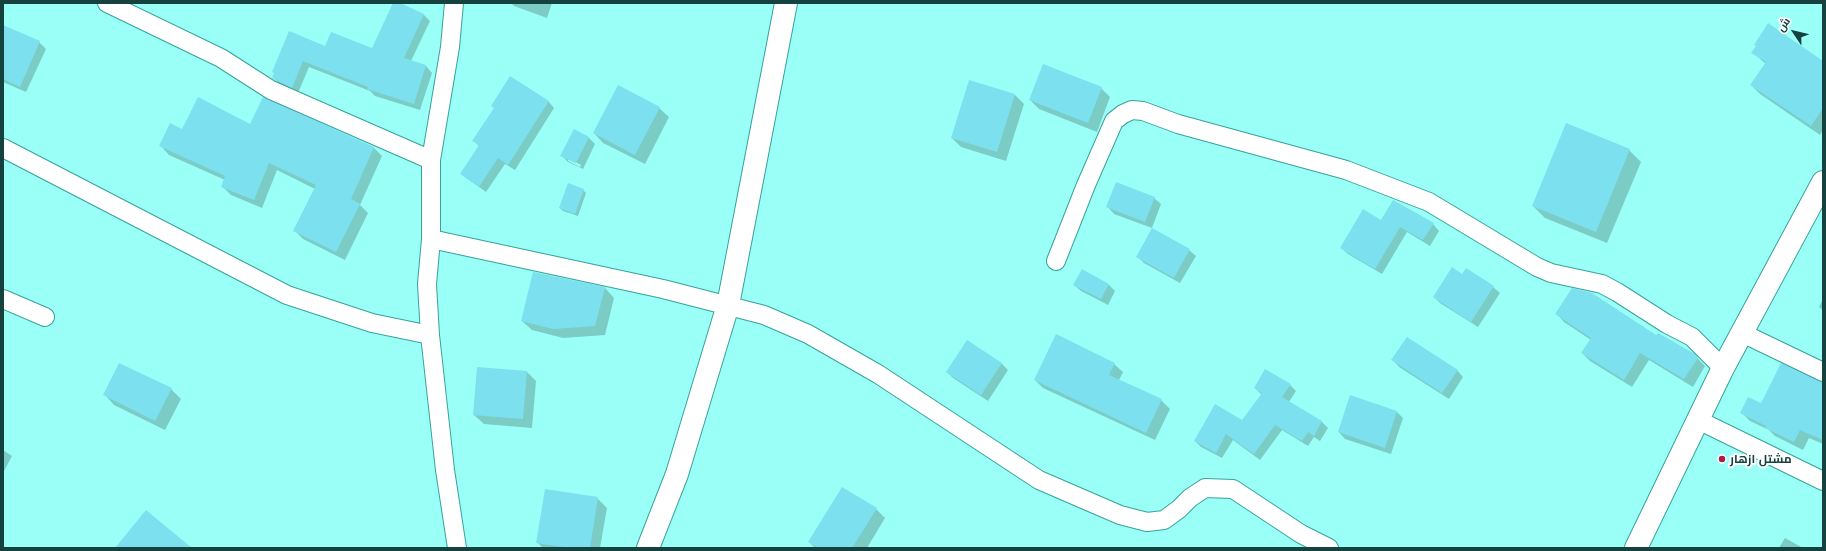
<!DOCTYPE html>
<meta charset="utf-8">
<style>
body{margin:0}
#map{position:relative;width:1826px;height:551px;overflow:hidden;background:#9afff6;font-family:"Work Sans",Cairo,sans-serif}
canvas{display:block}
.frame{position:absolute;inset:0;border:4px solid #15413e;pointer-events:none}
.north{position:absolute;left:1774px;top:12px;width:40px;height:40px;-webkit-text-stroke:3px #fff;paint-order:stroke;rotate:305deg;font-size:11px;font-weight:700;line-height:16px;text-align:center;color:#15413e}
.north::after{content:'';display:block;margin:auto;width:14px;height:18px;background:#15413e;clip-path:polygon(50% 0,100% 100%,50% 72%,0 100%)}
</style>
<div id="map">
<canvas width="1826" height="551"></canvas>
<div class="frame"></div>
<div class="north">ش</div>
</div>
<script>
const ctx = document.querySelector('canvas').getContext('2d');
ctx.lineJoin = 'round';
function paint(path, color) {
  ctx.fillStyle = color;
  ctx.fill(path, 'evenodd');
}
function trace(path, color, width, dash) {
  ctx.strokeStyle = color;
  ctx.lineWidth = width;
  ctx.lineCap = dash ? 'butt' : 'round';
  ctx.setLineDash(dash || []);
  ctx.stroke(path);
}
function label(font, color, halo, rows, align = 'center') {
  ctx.font = font + ' "Work Sans",Cairo,sans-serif';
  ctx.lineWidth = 4;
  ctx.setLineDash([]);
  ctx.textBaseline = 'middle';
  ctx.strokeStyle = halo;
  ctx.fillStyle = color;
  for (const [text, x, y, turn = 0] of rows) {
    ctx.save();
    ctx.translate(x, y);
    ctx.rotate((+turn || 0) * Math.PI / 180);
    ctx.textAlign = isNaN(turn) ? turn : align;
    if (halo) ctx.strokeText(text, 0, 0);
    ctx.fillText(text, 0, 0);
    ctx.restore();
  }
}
const shadow = new Path2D(`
 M394 3H398L423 14 430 21 411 61 426 66 432 73 420 110 375 96 370 91 309 67 298 93 280 84 273 78 275 74 273 72 326 47 372 49Z
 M511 3H552L547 18 514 6Z
 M3 28 39 42 46 49 26 92 3 82Z
 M1753 53 1823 62V130L1820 135 1760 94 1751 85 1766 64Z
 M1101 88 1110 97 1097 132 1039 109 1030 100Z
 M1015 95 1024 104 1006 161 961 147 952 138Z
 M263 99 374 148 382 156 360 205 368 213 345 260 303 239 294 230 315 189 277 170 262 208 231 195 222 186 225 180 169 155 161 146 182 130 250 126Z
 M548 101 554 108 515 170 505 164 486 192 461 174 479 146 473 140Z
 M659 108 669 117 645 164 603 143 594 133Z
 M588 137 595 144 583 169 568 162 562 156ZM568 158 581 165 580 167 568 161Z
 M1629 150 1641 162 1607 243 1545 218 1533 206Z
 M583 190 586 193 578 216 563 211 560 208Z
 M1154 198 1161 204 1152 228 1114 214 1108 207Z
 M1382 221 1433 224 1439 231 1430 246 1407 232 1382 274 1348 254 1341 248Z
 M1189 250 1196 256 1180 283 1144 263 1137 256Z
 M1082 270 1109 285 1115 291 1108 305 1081 291 1074 285Z
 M1463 275 1493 287 1500 293 1478 327 1440 303 1434 297Z
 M605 288 614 298 605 335 563 338 532 330 522 321Z
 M1823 299V310L1819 307Z
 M1557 314 1657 336 1697 358 1705 366 1693 387 1649 360 1632 387 1590 361 1582 353 1591 340 1564 322Z
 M968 341 1002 364 1008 370 988 401 953 378 947 372Z
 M1393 360 1457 370 1463 377 1449 399 1399 367Z
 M1114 364 1123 372 1119 380 1161 400 1170 409 1155 440 1043 388 1035 380Z
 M1265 370 1290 385 1296 391 1289 402 1322 422 1328 428 1320 441 1314 437 1308 446 1282 430 1260 460 1233 440 1222 458 1201 447 1195 441 1242 421 1262 395 1255 388Z
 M527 372 536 381 532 428 484 424 474 415Z
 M1823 383V444L1809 438 1803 450 1775 436 1769 430 1750 421 1742 413Z
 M171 389 181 399 165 430 114 405 105 395Z
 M1397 412 1403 418 1391 454 1345 439 1339 432Z
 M3 450 12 456 3 473Z
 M597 498 607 508 600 548H543L537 542Z
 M876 509 885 518 867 548H815L809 542Z
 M1785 538 1803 548H1779Z`);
const building = new Path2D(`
 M393 3H400L424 14 404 58 426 65 414 104 367 89 368 87 303 61 292 88 272 78 274 73 272 72 289 31 325 46 331 32 372 48Z
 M1768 23 1823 61V108L1811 126 1750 85 1766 62 1751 53 1756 46 1754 45Z
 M3 25 40 41 20 87 3 79Z
 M1043 64 1102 87 1088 123 1029 100Z
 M510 76 549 101 508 165 498 158 479 187 460 174 479 145 472 141 494 108 491 106Z
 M969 80 1015 94 997 152 951 138Z
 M618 85 660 107 635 155 593 133Z
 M198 97 250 124 263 97 374 147 351 199 360 204 336 252 293 231 316 185 269 163 254 200 221 187 225 176 159 146 170 123 182 129Z
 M1566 123 1630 149 1596 232 1532 206Z
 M574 129 589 137 576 163 560 156Z
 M1116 182 1155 197 1145 222 1106 207Z
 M568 183 584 189 575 214 559 208Z
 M1393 200 1434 223 1423 240 1400 227 1375 269 1340 248 1363 209 1381 220Z
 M1152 228 1190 249 1174 278 1136 257Z
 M1452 267 1462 274 1466 268 1494 286 1471 322 1433 297Z
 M1082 269 1109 284 1101 299 1073 285Z
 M533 272 605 287 595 326 553 329 521 321Z
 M1572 288 1592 293 1656 335 1658 333 1695 354 1698 358 1684 379 1640 353 1624 380 1581 353 1591 338 1555 314Z
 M1056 334 1115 363 1109 375 1162 399 1146 433 1034 380Z
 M1407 337 1458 370 1442 393 1391 360Z
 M967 340 1002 363 981 395 946 372Z
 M119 363 172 388 155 421 103 395Z
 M1781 363 1823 382V440L1800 430 1794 442 1765 428 1766 426 1740 413 1748 397 1761 403Z
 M477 367 527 371 523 419 473 415Z
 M1265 369 1291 384 1282 397 1322 421 1314 436 1308 432 1302 441 1275 425 1254 454 1226 434 1216 453 1194 441 1215 404 1242 420 1262 393 1254 388Z
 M1350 395 1397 411 1385 448 1338 432Z
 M842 487 877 508 852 548H818L808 542Z
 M545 489 598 497 590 548H571L536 543Z
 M146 510 192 548H115Z`);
const street = new Path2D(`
 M107 3 221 58 271 90 431 160
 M454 3 450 47 431 160V239L427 284 430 335 445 470 457 548
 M3 148 287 295 372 323 430 335
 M431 239 663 289 764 315 808 334 878 374 1039 480 1120 515 1147 522 1164 520 1179 509 1190 498 1205 488 1233 489 1301 534 1329 548
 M1056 261 1086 185 1114 121 1123 114 1132 110 1143 111 1178 124 1346 170 1429 202 1537 267 1551 273 1602 284 1617 292 1667 324 1692 337 1723 368
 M3 299 45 317
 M1742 333 1823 372
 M1698 420 1823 481`);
const secondary = new Path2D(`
 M648 548 677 474 728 305 786 3
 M1636 548 1723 368 1823 182`);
const markers = [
 [1722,459,4,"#ad1b4b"]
];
const poiNames = [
 ["مشتل ازهار",1730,459]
];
paint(shadow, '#0003');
paint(building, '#7ce0ef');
trace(street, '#38a29b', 20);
trace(secondary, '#38a29b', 24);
trace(street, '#fff', 18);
trace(secondary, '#fff', 22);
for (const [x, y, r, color] of markers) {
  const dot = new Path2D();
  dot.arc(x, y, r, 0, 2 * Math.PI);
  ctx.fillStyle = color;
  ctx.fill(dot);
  trace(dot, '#fff', 1.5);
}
label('bold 12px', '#15413e', '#fff', poiNames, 'left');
</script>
